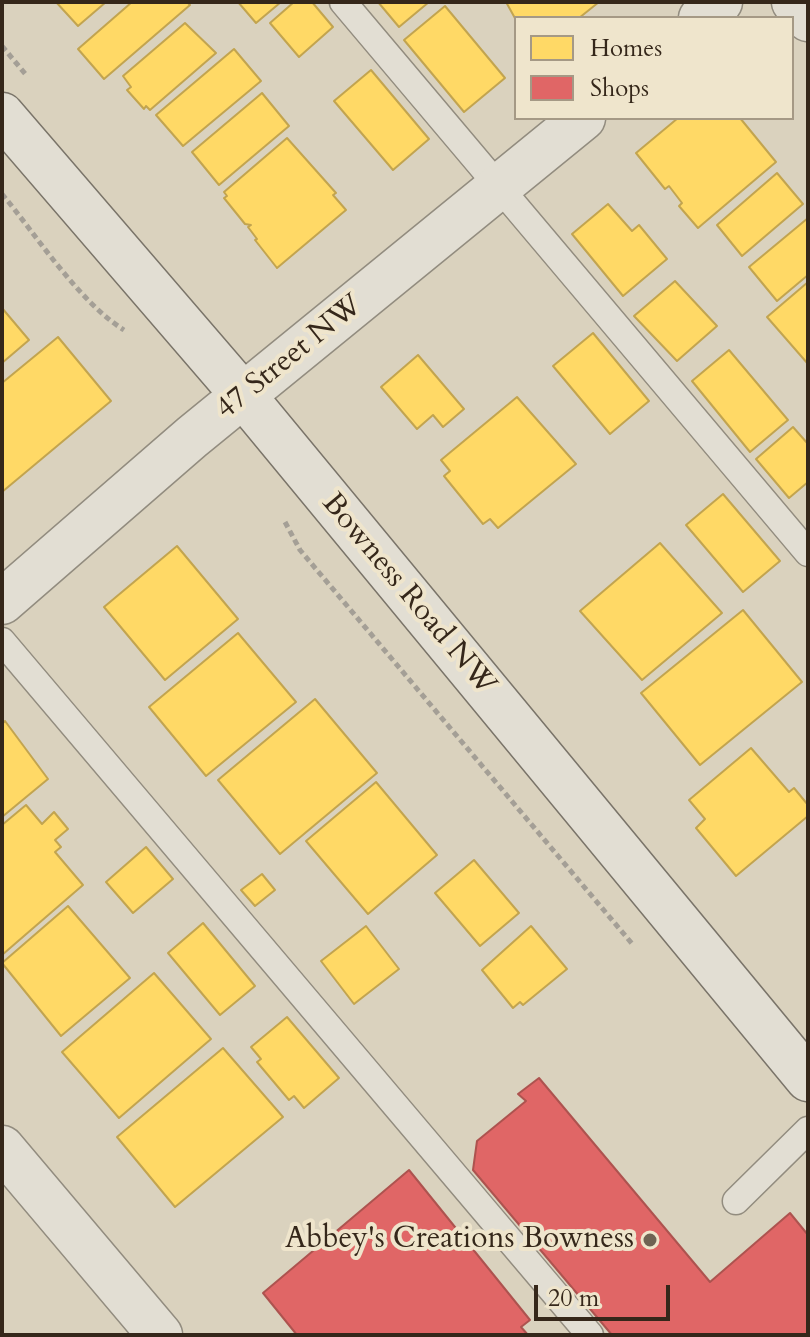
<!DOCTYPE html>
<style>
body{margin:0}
#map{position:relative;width:810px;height:1337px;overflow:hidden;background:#dad2be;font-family:Cardo,serif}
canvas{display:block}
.frame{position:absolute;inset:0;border:4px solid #35271a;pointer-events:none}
.legend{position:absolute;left:514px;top:16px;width:280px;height:104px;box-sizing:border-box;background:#efe5cc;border:2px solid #a59985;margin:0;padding:10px 14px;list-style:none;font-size:24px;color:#35271a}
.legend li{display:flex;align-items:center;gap:16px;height:40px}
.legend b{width:40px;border:2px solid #a59985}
.scale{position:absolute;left:534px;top:1285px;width:136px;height:36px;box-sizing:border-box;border:4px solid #35271a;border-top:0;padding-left:10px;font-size:24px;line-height:28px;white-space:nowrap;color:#35271a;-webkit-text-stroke:6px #efe5cc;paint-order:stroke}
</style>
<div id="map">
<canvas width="810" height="1337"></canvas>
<div class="frame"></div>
<ul class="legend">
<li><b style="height:22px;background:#ffd966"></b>Homes</li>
<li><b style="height:22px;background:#e06666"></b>Shops</li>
</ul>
<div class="scale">20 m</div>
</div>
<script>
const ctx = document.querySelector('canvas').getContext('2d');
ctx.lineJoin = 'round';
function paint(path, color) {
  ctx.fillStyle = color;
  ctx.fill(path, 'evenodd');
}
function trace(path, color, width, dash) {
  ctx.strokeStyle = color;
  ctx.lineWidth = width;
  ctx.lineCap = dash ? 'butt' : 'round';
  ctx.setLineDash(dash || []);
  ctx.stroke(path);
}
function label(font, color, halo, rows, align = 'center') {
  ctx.font = font + ' Cardo,serif';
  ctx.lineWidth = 8;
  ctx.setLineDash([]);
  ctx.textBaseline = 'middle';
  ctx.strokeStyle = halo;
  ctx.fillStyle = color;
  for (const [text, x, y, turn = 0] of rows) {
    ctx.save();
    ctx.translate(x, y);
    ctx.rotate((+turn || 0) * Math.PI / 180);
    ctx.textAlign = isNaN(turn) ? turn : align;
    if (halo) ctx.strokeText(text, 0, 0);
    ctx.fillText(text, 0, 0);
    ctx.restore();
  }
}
const homes = new Path2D(`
 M56 2H106L78 26Z
 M132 2H187L190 5 104 79 78 49Z
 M238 2H281L256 23Z
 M294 2H312L333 27 299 57 270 23Z
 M378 2H429L399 27Z
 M506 2H599L579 18 516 20Z
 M445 6 505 78 464 112 404 40Z
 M185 23 216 53 150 110 146 106 144 109 127 90 131 87 123 76Z
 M234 49 261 81 183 146 156 115Z
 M371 70 429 139 393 170 334 101Z
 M262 93 289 126 219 185 192 152Z
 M678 118H740L776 162 698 228 679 206 682 203 669 186 665 189 636 153Z
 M287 138 336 193 333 195 346 210 277 268 255 240 257 239 248 227 251 225 245 224 224 198 227 196 224 192Z
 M777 173 803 204 742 256 717 225Z
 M608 204 632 231 639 225 667 259 623 296 572 234Z
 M808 218V275L777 301 749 267Z
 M675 281 717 326 677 361 634 316Z
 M808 282V364L767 317Z
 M2 308 29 340 2 363Z
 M593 333 649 401 610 434 553 366Z
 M58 337 111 401 2 492V383Z
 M729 350 788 420 750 452 692 381Z
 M418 355 464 409 443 427 433 415 417 429 381 387Z
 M517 397 576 464 498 528 490 519 483 524 444 476 450 471 441 460Z
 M793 427 808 444V482L789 498 756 459Z
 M723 494 780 561 743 592 686 525Z
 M660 543 722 613 642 680 580 611Z
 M177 546 238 619 165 680 104 607Z
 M743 610 802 682 700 765 641 693Z
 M238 633 296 702 206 776 149 707Z
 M315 699 377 773 280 854 218 780Z
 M5 721 48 779 2 817V724Z
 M751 748 789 792 794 788 808 805V816L736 876 696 828 705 819 689 800Z
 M376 782 437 855 368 914 306 841Z
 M26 805 42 824 54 812 68 829 55 840 61 847 55 852 83 885 2 955V825Z
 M146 847 173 879 133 913 106 882Z
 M474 860 519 913 480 946 435 893Z
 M262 874 275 890 255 906 241 890Z
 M68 906 130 978 61 1036 2 963Z
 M203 923 255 986 220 1015 168 953Z
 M366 926 399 969 354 1004 321 961Z
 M531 926 567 969 523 1005 520 1002 513 1008 482 970Z
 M154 973 211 1039 119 1118 62 1052Z
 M287 1017 339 1078 304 1108 294 1096 289 1100 257 1062 261 1059 251 1047Z
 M223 1048 283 1117 175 1207 117 1137Z`);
const shops = new Path2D(`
 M539 1078 710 1282 790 1213 808 1235V1335H612L473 1170 477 1141 526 1101 518 1094Z
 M409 1170 530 1320 521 1327 528 1335H297L263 1293Z`);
const path = new Path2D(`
 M2 46 27 76
 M2 194C37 236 79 302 124 330
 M285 522 300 550 634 946`);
const lane = new Path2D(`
 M343 2 808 553
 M2 641 590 1335
 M736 1201 808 1130`);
const street = new Path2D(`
 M794 2 808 19
 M701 18 720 2
 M2 602 192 437 583 118
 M2 1148 160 1335`);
const secondary = new Path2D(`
 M2 115 243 395 808 1079`);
const markers = [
 [650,1240,8,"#6f6353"]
];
const streetNames = [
 ["47 Street NW",290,358,-39],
 ["Bowness Road NW",408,595,50]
];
const poiNames = [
 ["Abbey's Creations Bowness",634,1240]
];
paint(homes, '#ffd966');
trace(homes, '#c2a44f', 2);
paint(shops, '#e06666');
trace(shops, '#ad534f', 2);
trace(lane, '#928c7f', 29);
trace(street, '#928c7f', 47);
trace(secondary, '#7a7469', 47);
trace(path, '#a49f96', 5, [6, 4]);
trace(lane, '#e2ded3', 26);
trace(street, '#e2ded3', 44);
trace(secondary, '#e2ded3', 44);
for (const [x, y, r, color] of markers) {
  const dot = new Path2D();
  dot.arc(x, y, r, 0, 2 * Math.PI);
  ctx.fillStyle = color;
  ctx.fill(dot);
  trace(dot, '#efe5cc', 3);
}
label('30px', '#35271a', '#efe5cc', streetNames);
label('30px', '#35271a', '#efe5cc', poiNames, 'right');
</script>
